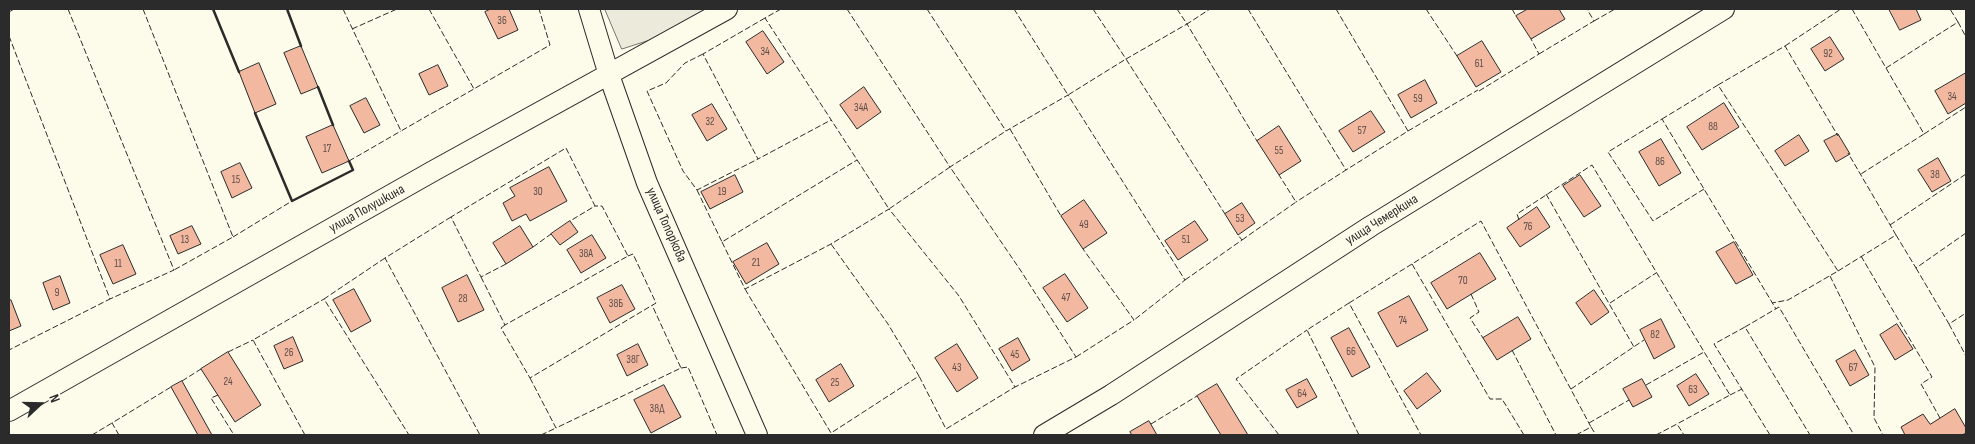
<!DOCTYPE html>
<meta charset="utf-8">
<style>
body{margin:0}
#map{position:relative;width:1975px;height:444px;overflow:hidden;background:#fdfbea;font-family:"Sofia Sans Condensed",sans-serif}
canvas{display:block}
.frame{position:absolute;inset:0;border:10px solid #2b2b2b;pointer-events:none}
.north{position:absolute;left:15px;top:379px;width:50px;height:50px;-webkit-text-stroke:4px #fdfbea;paint-order:stroke;rotate:69deg;font-size:14px;font-weight:700;line-height:20px;text-align:center;color:#2b2b2b}
.north::after{content:'';display:block;margin:auto;width:18px;height:22px;background:#2b2b2b;clip-path:polygon(50% 0,100% 100%,50% 72%,0 100%)}
</style>
<div id="map">
<canvas width="1975" height="444"></canvas>
<div class="frame"></div>
<div class="north">N</div>
</div>
<script>
const ctx = document.querySelector('canvas').getContext('2d');
ctx.lineJoin = 'round';
function paint(path, color) {
  ctx.fillStyle = color;
  ctx.fill(path, 'evenodd');
}
function trace(path, color, width, dash) {
  ctx.strokeStyle = color;
  ctx.lineWidth = width;
  ctx.lineCap = dash ? 'butt' : 'round';
  ctx.setLineDash(dash || []);
  ctx.stroke(path);
}
function label(font, color, halo, rows, align = 'center') {
  ctx.font = font + ' "Sofia Sans Condensed",sans-serif';
  ctx.lineWidth = 4;
  ctx.setLineDash([]);
  ctx.textBaseline = 'middle';
  ctx.strokeStyle = halo;
  ctx.fillStyle = color;
  for (const [text, x, y, turn = 0] of rows) {
    ctx.save();
    ctx.translate(x, y);
    ctx.rotate((+turn || 0) * Math.PI / 180);
    ctx.textAlign = isNaN(turn) ? turn : align;
    if (halo) ctx.strokeText(text, 0, 0);
    ctx.fillText(text, 0, 0);
    ctx.restore();
  }
}
const green = new Path2D(`
 M605 9H706L656 38 622 49Z`);
const building = new Path2D(`
 M491 9H509L518 30 498 39 485 12Z
 M1528 9H1559L1565 19 1531 39 1516 16Z
 M1889 9H1916L1921 20 1900 30Z
 M763 31 784 62 767 74 746 42Z
 M1830 37 1844 59 1825 71 1811 49Z
 M1482 41 1501 72 1476 87 1457 56Z
 M301 46 318 87 301 94 284 53Z
 M259 63 276 104 255 113 239 72Z
 M438 65 448 86 429 95 419 74Z
 M1966 73V103L1948 114 1935 91Z
 M1425 80 1437 103 1411 118 1398 95Z
 M864 87 881 112 857 129 840 105Z
 M366 98 380 125 364 133 350 106Z
 M1724 103 1739 127 1702 150 1687 127Z
 M712 104 727 129 707 141 692 115Z
 M1371 111 1385 132 1353 152 1339 131Z
 M333 125 349 161 322 173 306 137Z
 M1279 126 1301 161 1279 175 1257 141Z
 M1838 134 1850 154 1836 162 1824 141Z
 M1799 135 1809 151 1785 166 1775 151Z
 M1661 139 1681 173 1659 186 1639 152Z
 M1938 158 1951 181 1932 192 1918 170Z
 M240 163 252 188 232 198 221 172Z
 M549 167 567 201 530 221 526 214 512 221 503 203 515 196 510 188Z
 M735 175 743 192 710 209 701 192Z
 M1580 175 1601 206 1584 217 1563 186Z
 M1084 200 1107 233 1083 249 1061 216Z
 M1242 203 1255 223 1238 235 1225 214Z
 M1537 207 1550 227 1520 247 1507 228Z
 M570 221 578 232 560 245 551 234Z
 M1195 221 1208 240 1178 260 1165 241Z
 M192 226 201 244 178 254 170 236Z
 M520 226 533 247 506 264 493 243Z
 M592 235 606 258 581 273 567 250Z
 M1734 242 1753 275 1736 284 1716 252Z
 M767 243 779 264 746 284 733 262Z
 M123 245 136 274 113 284 100 255Z
 M1480 253 1496 279 1447 309 1431 283Z
 M1065 274 1088 308 1067 322 1043 288Z
 M467 275 484 310 458 322 442 288Z
 M60 276 70 303 53 310 43 283Z
 M622 285 635 309 610 323 597 298Z
 M354 289 371 321 351 332 333 300Z
 M1594 290 1609 312 1591 325 1576 303Z
 M1409 296 1428 330 1397 347 1378 313Z
 M11 300 21 326 9 331V301Z
 M1518 317 1531 339 1497 360 1483 338Z
 M1661 319 1675 347 1654 359 1640 330Z
 M1897 324 1913 349 1895 360 1880 335Z
 M1349 328 1370 367 1352 377 1331 338Z
 M293 337 303 361 284 369 274 346Z
 M1018 338 1030 360 1012 371 999 349Z
 M638 344 648 365 627 376 617 355Z
 M957 344 978 378 957 392 935 358Z
 M1855 350 1869 375 1850 386 1836 361Z
 M228 352 261 405 235 422 201 369Z
 M841 364 854 386 829 402 816 380Z
 M1427 373 1441 391 1417 409 1404 391Z
 M1696 374 1709 394 1689 406 1677 386Z
 M1307 379 1317 397 1297 408 1286 390Z
 M1642 379 1652 397 1633 407 1623 389Z
 M182 381 212 435H198L171 387Z
 M1217 384 1248 435H1221L1197 396Z
 M664 385 681 417 651 433 634 400Z
 M1955 409 1966 428V433L1962 435H1905L1901 427 1923 414 1930 424Z
 M1149 421 1157 435H1132L1130 432Z`);
const minor = new Path2D(`
 M589 9 609 75 647 183 757 435
 M9 411 435 170 727 9
 M1044 435 1111 395 1371 226 1724 9`);
const fence = new Path2D(`
 M68 9 174 270 110 299
 M143 9 233 237 174 270
 M343 9 401 131 550 45 539 9
 M429 9 474 89
 M781 9 765 18 889 209 950 167 1021 271 1076 357 1015 387
 M847 9 950 167 1006 131
 M927 9 1006 131 1068 95 1185 280 1134 320
 M1014 9 1068 95 1126 59 1225 214
 M1093 9 1126 59 1187 24 1257 141
 M1177 9 1187 24 1210 9
 M1248 9 1346 170 1296 202
 M1336 9 1408 131 1346 170
 M1426 9 1457 56
 M1512 9 1516 16
 M1852 9 1924 134 1861 174
 M9 12 14 9
 M765 18 703 54 758 159 831 120
 M1594 21 1615 9
 M1958 22 1966 37
 M352 29 397 9
 M9 36 110 299 9 350
 M1785 46 1841 9
 M703 54 685 63 666 83 647 91 683 171 697 190 758 159
 M1539 54 1594 21 1587 9
 M1886 68 1958 22 1950 9
 M1718 85 1785 46 1838 136
 M1479 91 1539 54 1531 39
 M1662 119 1718 85 1838 271 1788 300 1772 303
 M1010 129 1061 216
 M1408 131 1478 90
 M1924 134 1966 107
 M349 161 401 131
 M1704 189 1653 221 1608 152 1662 119 1776 309
 M697 190 722 242 857 160
 M1546 194 1634 347
 M451 217 385 258 480 435
 M1519 220 1517 214 1592 165 1730 395 1677 424
 M1890 225 1966 174
 M1896 235 1916 268 1966 233
 M233 237 292 201
 M1242 240 1296 202 1279 175
 M722 242 745 289 831 244 889 209 959 296 1015 387 946 429 919 376
 M533 247 551 234
 M1861 256 1932 377 1921 384 1940 418
 M385 258 324 299 409 435
 M506 264 481 277 451 217 566 148 595 206 570 221
 M1916 268 1949 324 1966 313
 M1838 271 1896 235 1848 153
 M1830 276 1875 367 1874 418 1883 435
 M481 277 505 325 628 256 602 206H595
 M1185 280 1242 240 1238 235
 M745 289 831 433 919 376 888 324 831 244
 M1471 294 1479 312 1470 318 1483 338
 M1349 303 1412 264
 M1610 303 1656 273
 M1949 324 1966 356
 M505 325 501 328 530 378 656 303 633 254 628 256
 M1745 327 1779 307 1854 435
 M1512 350 1556 435
 M228 352 253 340
 M1076 357 1134 320 1083 249
 M681 368 688 367 717 435
 M530 378 556 428 681 368 652 305
 M182 381 201 369
 M1646 385 1704 352
 M1571 389 1644 340
 M218 395 211 398 234 435
 M1730 395 1742 389
 M1589 423 1629 400
 M1151 424 1197 396
 M92 435 112 423
 M119 435 112 423 171 387
 M305 435 253 340 324 299
 M541 435 556 428
 M1279 435 1236 379 1307 330
 M1359 435 1307 330 1349 303 1421 435
 M1524 435 1502 399H1490L1412 264 1481 221 1591 427
 M1576 435 1591 427 1596 435
 M1656 435 1677 424 1684 435
 M1770 435 1714 344 1745 327 1810 435`);
const wall = new Path2D(`
 M213 9 239 72
 M287 9 301 46
 M318 87 333 125
 M255 113 292 201 353 170 349 161`);
const numberNames = [
 ["36",502,21],
 ["34",765,52],
 ["92",1828,54],
 ["61",1479,64],
 ["34",1952,97],
 ["59",1418,99],
 ["34А",861,108],
 ["32",710,122],
 ["88",1713,127],
 ["57",1362,131],
 ["17",327,149],
 ["55",1279,151],
 ["86",1660,162],
 ["38",1935,175],
 ["15",236,180],
 ["30",538,192],
 ["19",722,192],
 ["53",1240,219],
 ["49",1084,225],
 ["76",1528,227],
 ["13",185,240],
 ["51",1186,240],
 ["38А",586,254],
 ["21",756,263],
 ["11",118,264],
 ["70",1463,281],
 ["9",57,293],
 ["47",1066,298],
 ["28",463,299],
 ["38Б",616,304],
 ["74",1403,321],
 ["82",1655,335],
 ["66",1351,352],
 ["26",289,353],
 ["45",1015,355],
 ["38Г",633,360],
 ["43",957,368],
 ["67",1853,368],
 ["24",228,382],
 ["25",835,383],
 ["63",1693,390],
 ["64",1302,394],
 ["38Д",657,409]
];
const streetNames = [
 ["улица Полушкина",367,209,-29],
 ["улица Чемеркина",1382,220,-32],
 ["улица Топоркова",666,225,66]
];
paint(green, '#ecebdb');
trace(green, '#74746e', 1);
paint(building, '#f2b8a0');
trace(building, '#2b2b2b', 1);
trace(minor, '#2b2b2b', 22);
trace(minor, '#fdfbea', 20);
trace(fence, '#2b2b2b', 1, [6, 2.5]);
trace(wall, '#2b2b2b', 2.5);
label('11px', '#5d4e48', null, numberNames);
label('14px', '#2b2b2b', '#fdfbea', streetNames);
</script>
